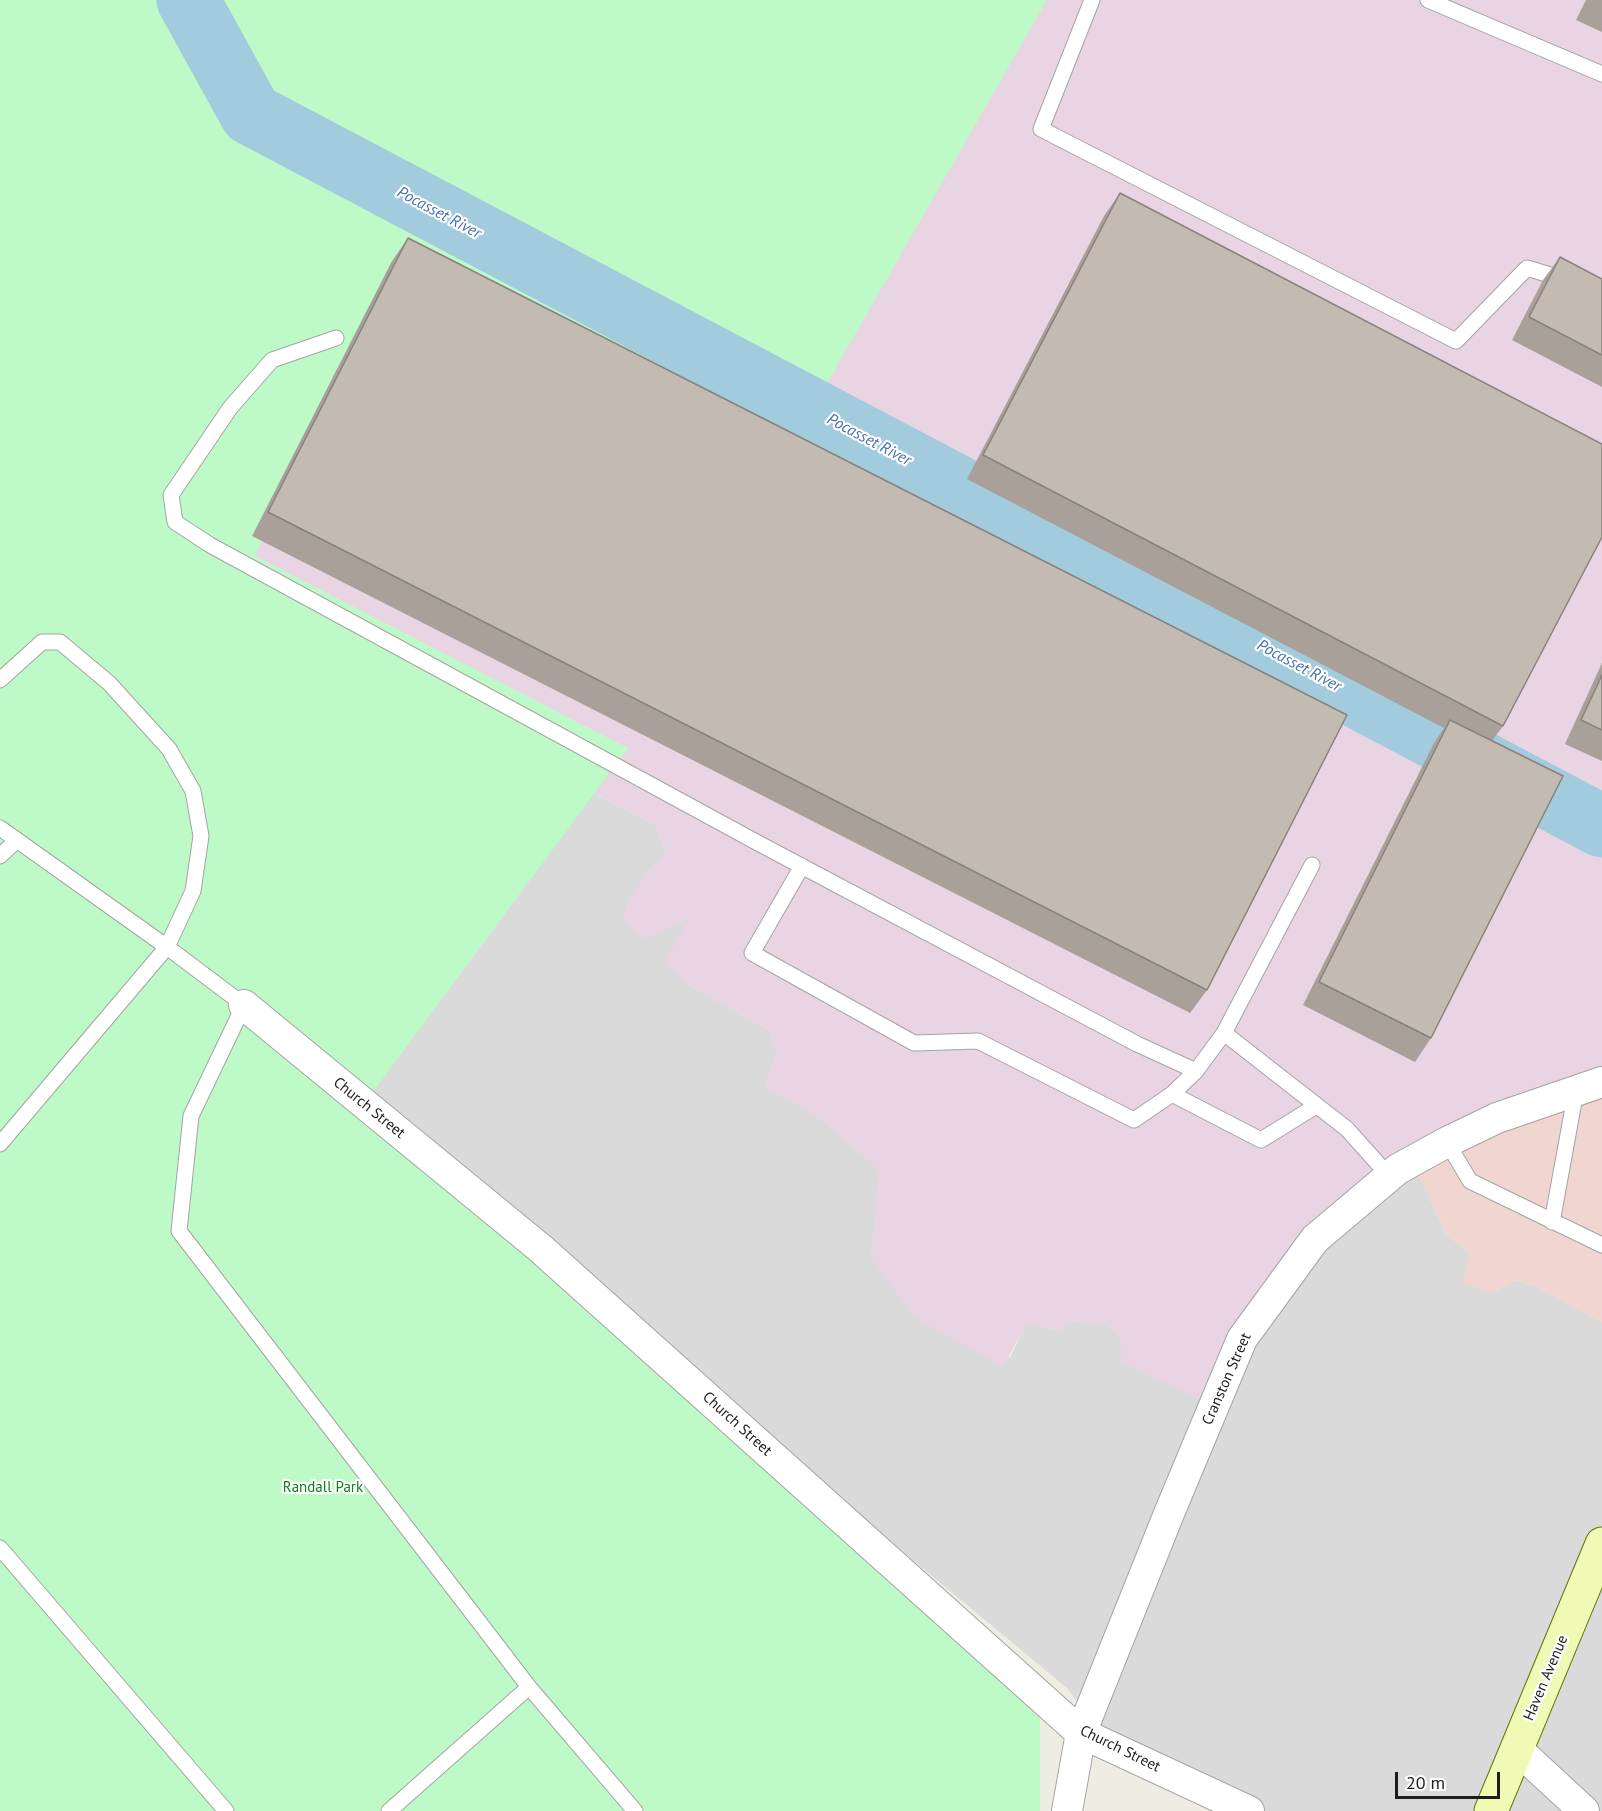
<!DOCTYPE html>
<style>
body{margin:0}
#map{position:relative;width:1602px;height:1811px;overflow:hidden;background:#eeece3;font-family:"PT Sans",sans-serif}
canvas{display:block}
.scale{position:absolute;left:1395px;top:1772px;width:105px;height:27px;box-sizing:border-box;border:3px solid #1d1d1d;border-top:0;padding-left:8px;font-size:18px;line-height:21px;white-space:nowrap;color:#1d1d1d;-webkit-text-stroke:4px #fff;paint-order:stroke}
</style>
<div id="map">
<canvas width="1602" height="1811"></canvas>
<div class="scale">20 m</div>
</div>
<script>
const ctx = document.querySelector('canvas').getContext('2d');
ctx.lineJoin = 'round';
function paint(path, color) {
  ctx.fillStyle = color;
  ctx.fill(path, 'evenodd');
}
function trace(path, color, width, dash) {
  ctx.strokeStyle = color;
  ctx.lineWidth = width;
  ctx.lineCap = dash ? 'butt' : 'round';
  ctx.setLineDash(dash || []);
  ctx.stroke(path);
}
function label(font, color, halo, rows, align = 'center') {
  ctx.font = font + ' "PT Sans",sans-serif';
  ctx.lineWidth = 4.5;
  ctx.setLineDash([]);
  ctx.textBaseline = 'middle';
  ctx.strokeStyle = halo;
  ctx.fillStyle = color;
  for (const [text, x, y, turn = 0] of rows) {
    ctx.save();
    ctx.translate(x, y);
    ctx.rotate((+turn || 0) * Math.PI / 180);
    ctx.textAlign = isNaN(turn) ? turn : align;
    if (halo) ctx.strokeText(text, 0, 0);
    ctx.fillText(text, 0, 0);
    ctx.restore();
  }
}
const residential = new Path2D(`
 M568 780 655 825 667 854 646 873 690 917 687 984 768 1029 777 1052 765 1088 815 1114 880 1170 871 1258 1010 1358 1026 1323 1060 1331 1073 1321 1106 1324 1121 1337 1237 1341 1412 1160 1446 1234 1469 1253 1493 1293 1516 1280 1537 1287 1602 1322V1811H1245L1116 1753 1067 1688 361 1102Z`);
const commercial = new Path2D(`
 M1602 1079V1322L1537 1287 1517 1280 1493 1293 1463 1283 1469 1253 1446 1234 1412 1160Z`);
const industrial = new Path2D(`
 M258 0H1602V1079L1499 1112 1316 1231 1210 1404 1121 1362V1337L1106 1324 1073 1321 1061 1331 1026 1324 1003 1367 914 1317 871 1258 879 1170 815 1114 765 1088 777 1052 768 1029 687 984 665 962 689 918 645 940 624 921 626 905 646 873 667 854 655 825 198 585Z`);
const park = new Path2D(`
 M0 0H1047L783 460 392 262 255 556 628 748 364 1104 1040 1705V1811H0Z`);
const river = new Path2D(`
 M188 0 251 114 1602 826`);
const lane = new Path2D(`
 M1092 0 1041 129 1456 341 1527 268 1602 291
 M1428 0 1602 74
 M336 338 272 360 230 408 171 495 175 522 210 545 758 843 1137 1044 1196 1071 1224 1033
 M0 680 42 642H60L109 683 169 749 193 791 201 836 193 891 167 947 0 1144
 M0 828 167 947 244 1005 191 1116 179 1231 529 1687 635 1811
 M0 856 17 840
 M1312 865 1224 1033 1347 1129 1389 1176
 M802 866 752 953 914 1043 978 1041 1134 1120 1172 1094 1196 1071
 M1172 1094 1261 1140 1316 1106
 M1447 1142 1470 1181 1602 1245
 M1552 1222 1576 1091
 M0 1548 226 1811
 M389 1811 529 1687`);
const street = new Path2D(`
 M244 1005 540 1248 1081 1733 1249 1811
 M1516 1748 1584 1811
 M1067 1811 1081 1733 1170 1511 1242 1339 1315 1239 1398 1169 1447 1142 1497 1118 1602 1082`);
const secondary = new Path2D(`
 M1491 1811 1602 1544`);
const wall = new Path2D(`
 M1586 0H1602V32L1576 20Z
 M1120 193 1503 726 1492 741 1431 1038 1415 1062 1303 1005 1434 743 1444 728 967 479 1104 216Z
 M408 238 1207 990 1190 1013 252 536 392 261Z
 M1560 257 1602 279V387L1512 340 1543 280Z
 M1602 663V761L1565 744Z`);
const building = new Path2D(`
 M1120 193 1602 444V537L1503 726 983 455Z
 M408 238 1347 715 1207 990 268 512Z
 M1560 257 1602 279V355L1529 317Z
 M1602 675V730L1581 720Z
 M1450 720 1563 776 1431 1038 1319 982Z`);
const streetNames = [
 ["Church Street",369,1108,39],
 ["Cranston Street",1227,1379,-66],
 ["Church Street",737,1424,42],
 ["Haven Avenue",1546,1678,-67],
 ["Church Street",1120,1749,26]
];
const parkNames = [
 ["Randall Park",323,1488]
];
const waterNames = [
 ["Pocasset River",439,213,28],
 ["Pocasset River",869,440,28],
 ["Pocasset River",1299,666,28]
];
paint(residential, '#dbdada');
paint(commercial, '#f0d5d1');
paint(industrial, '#e8d4e2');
paint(park, '#befac8');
trace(river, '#a2cbdd', 63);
trace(lane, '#a4a4a4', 17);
trace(street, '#a4a4a4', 32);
trace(secondary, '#5e7404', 35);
trace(lane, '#fff', 15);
trace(street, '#fff', 30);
trace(secondary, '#f0fab5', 33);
paint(wall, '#a8a099');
paint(building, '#c3bab2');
trace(building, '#88827d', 1.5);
label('15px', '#1d1d1d', '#fff', streetNames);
label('15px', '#0a7c1e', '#fff', parkNames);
label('italic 16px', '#4972ad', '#fff', waterNames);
</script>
